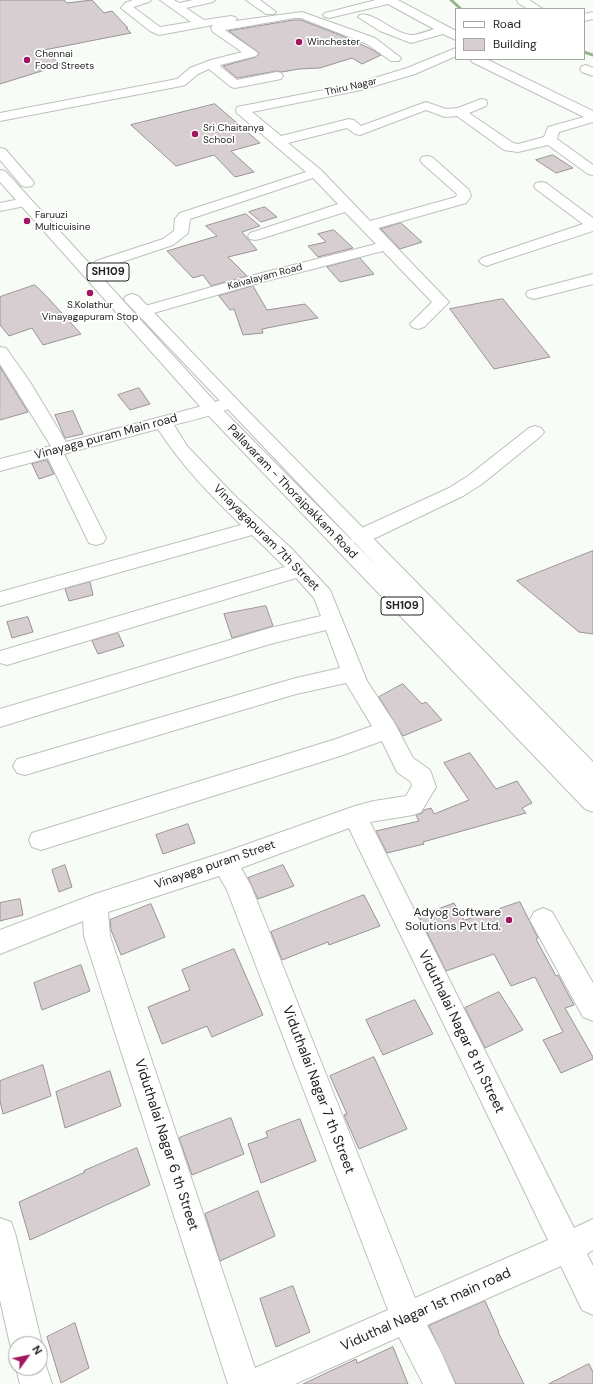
<!DOCTYPE html>
<style>
body{margin:0}
#map{position:relative;width:593px;height:1384px;overflow:hidden;background:#f7fdf6;font-family:"DM Sans",sans-serif}
canvas{display:block}
.legend{position:absolute;left:455px;top:8px;width:130px;height:52px;box-sizing:border-box;background:#fff;border:1px solid #a5a6a5;margin:0;padding:5px 7px;list-style:none;font-size:12px;color:#1f211e}
.legend li{display:flex;align-items:center;gap:8px;height:20px}
.legend b{width:20px;border:1px solid #a5a6a5}
.north{position:absolute;left:8px;top:1336px;width:40px;height:40px;box-sizing:border-box;background:#fff;border:1px solid #a5a6a5;border-radius:50%;rotate:57deg;font-size:11px;font-weight:700;line-height:16px;text-align:center;color:#1f211e}
.north::after{content:'';display:block;margin:auto;width:14px;height:18px;background:#a21660;clip-path:polygon(50% 0,100% 100%,50% 72%,0 100%)}
</style>
<div id="map">
<canvas width="593" height="1384"></canvas>
<ul class="legend">
<li><b style="height:5px;background:#fff"></b>Road</li>
<li><b style="height:11px;background:#d7ced1"></b>Building</li>
</ul>
<div class="north">N</div>
</div>
<script>
const ctx = document.querySelector('canvas').getContext('2d');
ctx.lineJoin = 'round';
function trace(path, color, width, dash) {
  ctx.strokeStyle = color;
  ctx.lineWidth = width;
  ctx.lineCap = dash ? 'butt' : 'round';
  ctx.setLineDash(dash || []);
  ctx.stroke(path);
}
function paint(path, color) {
  ctx.fillStyle = color;
  ctx.fill(path, 'evenodd');
}
function label(font, color, halo, rows, align = 'center') {
  ctx.font = font + ' "DM Sans",sans-serif';
  ctx.lineWidth = 3.5;
  ctx.setLineDash([]);
  ctx.textBaseline = 'middle';
  ctx.strokeStyle = halo;
  ctx.fillStyle = color;
  for (const [text, x, y, turn = 0] of rows) {
    ctx.save();
    ctx.translate(x, y);
    ctx.rotate((+turn || 0) * Math.PI / 180);
    ctx.textAlign = isNaN(turn) ? turn : align;
    if (halo) ctx.strokeText(text, 0, 0);
    ctx.fillText(text, 0, 0);
    ctx.restore();
  }
}
const stream = new Path2D(`
 M451 0 461 9
 M584 52 593 55`);
const building = new Path2D(`
 M0 0H64L67 3 92 0 104 13 112 11 128 28H126L131 33 44 50 61 65 0 84Z
 M294 20H301L340 35 369 48 381 55 362 64 352 58 320 68 299 69 282 72 277 71 237 78 223 66 256 57 259 53 229 31Z
 M215 104 260 143 231 151 254 172 235 177 214 155 176 166 131 125Z
 M553 155 573 168 556 173 536 160Z
 M265 207 277 217 261 222 249 212Z
 M246 214 260 226 242 232 257 250 228 257 247 276 211 286 203 275 193 278 167 251 217 236 206 226Z
 M401 223 422 242 400 249 381 229Z
 M334 230 353 248 318 257 308 246 326 242 318 234Z
 M360 258 374 274 340 282 327 267Z
 M35 285 49 299 81 334 43 345 32 328 9 336 0 325V297Z
 M253 286 267 310 305 304 318 318 262 329 263 333 243 335 234 309 230 310 219 296Z
 M503 299 550 357 494 369 450 309Z
 M0 367 28 412 0 420Z
 M139 388 150 404 130 410 118 395Z
 M73 411 83 434 65 438 55 415Z
 M47 460 54 474 39 479 32 464Z
 M593 551V634L579 632 517 581Z
 M90 582 93 595 69 601 65 589Z
 M266 606 273 626 232 638 224 614Z
 M28 617 33 632 12 638 7 622Z
 M118 633 124 646 98 654 92 641Z
 M403 684 422 704 426 702 442 720 403 736 379 697Z
 M470 753 496 789 517 781 532 803 522 808 526 813 423 842 424 844 387 853 376 831 419 821 416 815 422 813 424 810 431 808 434 814 469 800 444 763Z
 M188 824 195 843 163 854 156 835Z
 M65 865 72 887 59 892 52 870Z
 M283 865 294 886 258 899 248 878Z
 M364 895 380 926 329 945 328 942 282 960 271 932Z
 M20 899 23 915 0 921V903Z
 M520 902 538 938 536 939 556 976 558 975 574 1005 565 1008 593 1057V1059L561 1073 543 1040 563 1032 535 977 511 986 494 954 446 971 419 916 454 903 464 920Z
 M151 904 165 937 121 955 111 930 110 920Z
 M234 949 263 1015 212 1037 207 1026 162 1044 148 1007 190 990 182 970Z
 M81 965 90 991 42 1010 34 983Z
 M499 992 523 1030 485 1048 465 1008Z
 M415 1000 433 1034 383 1055 366 1020Z
 M374 1057 407 1129 359 1149 344 1115 347 1114 330 1076Z
 M43 1065 51 1096 3 1114 0 1101V1081Z
 M110 1071 121 1106 65 1128 56 1092Z
 M231 1118 244 1154 192 1175 179 1138Z
 M300 1119 316 1161 261 1183 248 1144 268 1137 266 1132Z
 M137 1148 150 1185 30 1240 19 1202 85 1172 84 1171Z
 M258 1191 275 1236 220 1261 205 1214Z
 M293 1286 310 1332 276 1347 260 1299Z
 M485 1301 499 1332H498L524 1384H456L429 1326Z
 M75 1323 89 1368 61 1383 47 1337Z
 M393 1347 408 1384H303L356 1359 357 1363Z
 M589 1364 593 1372V1384H549Z`);
const minor = new Path2D(`
 M133 0H151L149 2 133 7 160 27 191 22 160 0H174L179 3 193 0H215L213 2 186 8 204 20 231 16 235 17 237 19 235 21 302 12 375 38 401 58 399 61H391L367 44 301 18H294L225 30 258 53 256 56 220 65 221 67 237 80 277 72 281 73 283 76 281 79 235 88 231 87 209 69 198 74 185 85 181 86 0 121V113L177 79 190 68 211 60 242 52 213 32 211 28 213 25 159 35 150 31 121 8 125 3Z
 M246 0H260L276 12 274 14H266Z
 M376 0H398L456 31V40L443 34 411 43 380 31 358 17 360 15C374 11 396 36 413 35 420 34 428 31 434 29L388 4 329 18 325 17 323 15 325 13Z
 M517 0H529L543 9H528L518 3Z
 M593 12V19L584 21V14Z
 M456 48V56L415 74 361 90 252 112 281 136 349 119 354 120 361 126 426 102 446 109 458 108 481 99 486 100 487 103 486 106 469 113 513 143 518 144 544 137 548 127 584 117 472 62 470 59H486L593 111V122L559 132 557 139 593 165V175L588 174 548 145 518 152 504 150 457 116 445 117 426 110 360 135 355 134 347 128 288 143 321 170 370 221 456 197 457 194 422 163 420 160 422 157 427 156 432 157 469 190 471 196 466 203 378 228 449 302 424 327 418 329 412 327 410 324 432 302 383 251 266 281 150 314 144 316 138 314 136 311 138 308 254 275 376 244 345 212 260 239 255 240 250 239 248 236 250 233 338 204 313 178 190 219 188 233 173 245 101 269 96 267 93 264 96 261 163 239 174 231 175 219 180 213 306 172 237 113 236 110 237 107 355 84 407 68Z
 M586 65 593 68V76L582 72 580 69 582 66Z
 M541 182 546 183 593 218V231L492 264 487 266 482 264 479 261 482 258 583 224 536 189 534 186 536 183Z
 M25 198 30 199 32 202 30 205 0 211V203Z
 M593 274V284L534 299 528 297 526 294 528 291Z
 M0 347 6 348 30 382 66 442 206 405 230 397 236 398 239 402C232 412 187 421 174 425L187 446 237 498 292 549 330 590 367 681 395 724 413 758 430 770 436 787 421 812 413 815 370 822 574 1228 593 1219V1250L587 1254 593 1266V1315L582 1310 561 1266 427 1325 441 1352 455 1384H423L399 1337 295 1384H228L84 936 83 921 0 954V930L95 894 225 852 355 806 374 801 406 796 412 786 411 782 397 772 382 741 340 756 41 850 32 847 29 840 32 833 336 739 372 726 346 683 296 694 25 775 17 773 13 766 17 759 25 757 296 678 340 668 326 630 270 644 0 727V709L270 628 321 616 314 598 296 578 7 665 0 663V651L285 567 252 535 0 606V592L241 525C211 496 181 465 158 429L64 454 106 538 103 543 96 545 89 543 48 458 0 471V459L51 446 0 364ZM349 828 548 1240 415 1298 251 886 241 868ZM219 876 227 890 388 1310 255 1368 110 936 108 912Z
 M535 426 541 428 544 432 541 436 482 484 463 496 367 542 360 544 353 542 350 537 353 532 449 488 468 476 529 428Z
 M543 908 552 912 593 983V1021L583 1017 530 920 534 912Z
 M0 1218 11 1222 15 1233 42 1344 40 1349V1344H16V1356L10 1344 0 1300Z
 M40 1355 43 1357 52 1384H20L16 1368V1367L40 1368Z`);
const major = new Path2D(`
 M0 148 5 149 32 180 34 183 32 186 27 187 22 186 0 160Z
 M0 170 5 171 218 405 379 568 126 302 124 299 126 296 132 294 138 296 246 409 593 762V812L585 809 206 413 0 182Z`);
const markers = [
 [299,42,4,"#a21660"],
 [27,60,4,"#a21660"],
 [195,134,4,"#a21660"],
 [27,221,4,"#a21660"],
 [90,293,4,"#a21660"],
 [509,920,4,"#a21660"]
];
const farPoinames = [
 ["Winchester",307,42],
 ["Chennai",35,54],
 ["Food Streets",35,66],
 ["Sri Chaitanya",203,128],
 ["School",203,140],
 ["Faruuzi",35,215],
 ["Multicuisine",35,227],
 ["S.Kolathur",90,305,"center"],
 ["Vinayagapuram Stop",90,317,"center"]
];
const farStreetnames = [
 ["Thiru Nagar",351,87,-13],
 ["Kaivalayam Road",265,277,-15]
];
const shields = [
 [108,272,42],
 [402,606,42]
];
const shieldNames = [
 ["SH109",108,272],
 ["SH109",402,606]
];
const streetNames = [
 ["Vinayaga puram Main road",106,437,-15],
 ["Pallavaram - Thoraipakkam Road",292,492,46],
 ["Vinayagapuram 7th Street",266,538,45],
 ["Vinayaga puram Street",215,865,-19]
];
const poiNames = [
 ["Adyog Software",501,913],
 ["Solutions Pvt Ltd.",501,927]
];
const nearStreetnames = [
 ["Viduthalai Nagar 8 th Street",461,1032,64],
 ["Viduthalai Nagar 7 th Street",318,1090,69],
 ["Viduthalai Nagar 6 th Street",166,1145,72],
 ["Viduthal Nagar 1st main road",426,1310,-24]
];
trace(stream, '#93b38c', 3);
paint(building, '#d7ced1');
trace(building, '#9a9295', 1);
trace(minor, '#bcc1bb', 2);
trace(major, '#bcc1bb', 2);
paint(minor, '#fff');
paint(major, '#fff');
for (const [x, y, r, color] of markers) {
  const dot = new Path2D();
  dot.arc(x, y, r, 0, 2 * Math.PI);
  ctx.fillStyle = color;
  ctx.fill(dot);
  trace(dot, '#fff', 1.5);
}
label('10px', '#1f211e', '#fff', farPoinames, 'left');
label('10px', '#1f211e', '#fff', farStreetnames);
for (const [x, y, w] of shields) {
  const box = new Path2D();
  box.roundRect(x - w / 2, y - 9, w, 18, 3);
  ctx.fillStyle = '#fff';
  ctx.fill(box);
  trace(box, '#1f211e', 1);
}
label('bold 11px', '#1f211e', null, shieldNames);
label('12px', '#1f211e', '#fff', streetNames);
label('12px', '#1f211e', '#fff', poiNames, 'right');
label('14px', '#1f211e', '#fff', nearStreetnames);
</script>
